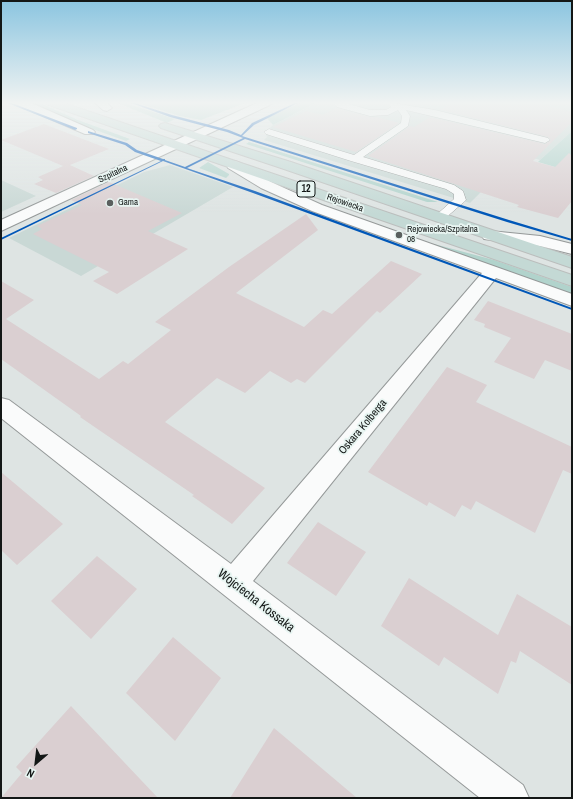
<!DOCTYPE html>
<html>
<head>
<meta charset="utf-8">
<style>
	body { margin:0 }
	#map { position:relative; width:573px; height:799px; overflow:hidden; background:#dee4e3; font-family:"Archivo Narrow",sans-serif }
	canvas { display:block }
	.frame { position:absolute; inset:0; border:2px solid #131716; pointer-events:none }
	.north { position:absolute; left:16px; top:743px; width:40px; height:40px; -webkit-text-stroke:3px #e8f5f2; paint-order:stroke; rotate:208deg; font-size:11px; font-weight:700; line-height:16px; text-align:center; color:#131716 }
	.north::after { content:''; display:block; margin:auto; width:14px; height:18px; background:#131716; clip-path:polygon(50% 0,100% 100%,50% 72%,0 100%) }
</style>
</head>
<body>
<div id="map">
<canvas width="573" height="799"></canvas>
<div class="frame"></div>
<div class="north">N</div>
</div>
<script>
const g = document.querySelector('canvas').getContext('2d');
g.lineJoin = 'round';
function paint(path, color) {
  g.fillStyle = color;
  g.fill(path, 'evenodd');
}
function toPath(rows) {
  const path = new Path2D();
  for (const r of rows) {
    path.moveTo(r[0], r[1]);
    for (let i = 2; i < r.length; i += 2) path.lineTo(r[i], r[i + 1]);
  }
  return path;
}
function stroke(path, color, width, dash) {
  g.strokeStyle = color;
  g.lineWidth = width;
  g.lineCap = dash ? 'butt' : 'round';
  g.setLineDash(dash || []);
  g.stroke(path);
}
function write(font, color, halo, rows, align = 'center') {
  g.font = font + ' "Archivo Narrow",sans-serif';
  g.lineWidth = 3.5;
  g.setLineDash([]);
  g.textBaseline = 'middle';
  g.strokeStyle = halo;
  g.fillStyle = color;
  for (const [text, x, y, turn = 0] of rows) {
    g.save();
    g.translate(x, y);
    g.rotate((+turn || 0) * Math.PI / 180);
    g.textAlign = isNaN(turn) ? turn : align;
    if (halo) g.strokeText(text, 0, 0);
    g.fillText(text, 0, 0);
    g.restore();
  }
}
paint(toPath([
	[309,102,572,102,572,131,540,160,519,154,470,203,264,140,267,137,265,132,273,125,314,104],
	[170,165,233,187,81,276,9,238,144,172],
	[1,180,36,196,1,212]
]), '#c9d8d5');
paint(toPath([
	[29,102,38,102,78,120,130,139,126,141,76,123],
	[115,102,123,102,175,119,167,123],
	[134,102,248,102,201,120,180,116],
	[302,102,309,102,314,104,273,125,267,118],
	[572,131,572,172,538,162,540,160],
	[249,142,438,202,427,202,246,144],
	[208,162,229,174,229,175,226,178,199,168],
	[434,244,494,260,572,287,572,294,433,246]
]), '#b1d3cc');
paint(toPath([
	[453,102,532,102,572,112,572,122,533,161,555,167,569,153,572,156,572,201,558,218,517,207,519,205,368,156,410,126,414,127,430,117,545,144,551,140,548,137,441,110],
	[336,108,370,117,377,117,399,123,356,152,273,127,306,111,323,115],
	[44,124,109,149,70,165,94,176,56,193,34,184,43,180,38,177,63,166,1,140],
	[109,182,182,213,148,231,188,249,117,294,93,281,109,272,33,234,42,229,37,226,82,205,71,200],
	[306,214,318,230,236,293,304,327,323,310,332,314,391,261,422,274,380,313,377,311,305,383,297,379,291,383,270,371,245,393,217,378,165,422,265,488,232,524,192,496,194,495,80,417,81,416,1,359,1,281,34,300,6,319,99,379,123,361,128,364,171,330,155,322,229,267],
	[488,301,572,334,572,371,545,360,534,379,494,362,511,338,484,327,485,324,474,320],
	[447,367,487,385,476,402,572,447,572,474,563,470,535,533,476,501,471,510,462,505,455,517,429,502,427,506,368,472],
	[1,472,63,524,17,565,1,550],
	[318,522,366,552,336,596,287,563],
	[97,556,137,589,91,639,51,601],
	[409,578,498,635,517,594,572,627,572,685,520,651,516,663,511,661,498,694,444,657,439,666,381,626],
	[173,637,221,678,175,741,126,693],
	[71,706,158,798,1,798,22,773,16,767],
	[274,728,357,798,230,798]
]), '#dacfd1');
const lane = toPath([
	[333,102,342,102,370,110,386,110,391,107,389,105,390,103,399,104,435,110,548,138,550,140,545,143,406,110,410,116,408,126,363,157,454,185,463,191,466,200,464,202,443,220,439,221,435,220,433,218,454,199,454,194,446,189,351,161,266,134,264,132,269,129,272,130,354,155,401,123,402,116,398,110,388,115,370,116,337,107,333,102]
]);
const street = toPath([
	[14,102,29,102,93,130,95,132,93,134,85,134,15,104,14,102],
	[94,102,106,102,112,108,107,111,103,110,94,102],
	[233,161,238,162,271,182,322,205,572,294,572,306,496,278,253,581,523,785,529,798,480,798,1,418,1,398,9,400,231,564,482,273,312,211,261,188,228,168,227,165,228,162,233,161],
	[490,231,540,236,572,244,572,254,540,246,484,239,482,236,484,233,490,231]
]);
const secondary = toPath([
	[259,102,273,102,272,104,1,231,1,220,259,102]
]);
const highway = toPath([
	[45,102,61,102,572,275,572,286,46,104,45,102],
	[165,123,291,162,572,257,572,268,281,168,161,128,159,126,161,124,165,123]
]);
stroke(lane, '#959999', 1);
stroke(street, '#959999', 2);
stroke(secondary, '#959999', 2);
stroke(highway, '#bbbebd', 2);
paint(lane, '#fafbfb');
paint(street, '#fafbfb');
paint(secondary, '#fafbfb');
paint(highway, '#c4d9d5');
paint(toPath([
	[9,102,77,128,77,129,75,130,5,102,9,102],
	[128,102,132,102,172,115,229,130,241,135,252,123,297,102,300,102,254,125,242,136,509,220,572,239,572,241,507,222,245,139,187,168,255,191,572,308,572,310,253,193,163,161,1,240,1,238,161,161,135,152,125,145,88,133,88,131,127,143,137,150,163,159,165,159,165,160,185,167,243,138,227,132,170,117,128,102]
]), '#0057b8');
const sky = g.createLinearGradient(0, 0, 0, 214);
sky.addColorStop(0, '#8bc5e0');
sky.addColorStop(0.48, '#f0f3f2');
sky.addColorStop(1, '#f0f3f200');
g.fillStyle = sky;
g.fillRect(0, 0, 573, 214);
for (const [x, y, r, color] of [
	[110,203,4,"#5a5f5e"],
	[399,235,4,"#5a5f5e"]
]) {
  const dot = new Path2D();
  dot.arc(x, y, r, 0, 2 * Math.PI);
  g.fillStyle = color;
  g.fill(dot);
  stroke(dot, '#e8f5f2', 1.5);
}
write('9px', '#131716', '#e8f5f2', [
	["Szpitalna",113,174,-25],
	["Rejowiecka",345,203,19]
]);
write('9px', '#131716', '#e8f5f2', [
	["Gama",118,203],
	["Rejowiecka/Szpitalna",407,230],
	["08",407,240]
], 'left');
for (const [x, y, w] of [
	[306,189,18]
]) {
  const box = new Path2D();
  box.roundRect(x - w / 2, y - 8, w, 16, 3);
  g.fillStyle = '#e8f5f2';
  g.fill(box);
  stroke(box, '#131716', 1);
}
write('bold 10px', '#131716', null, [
	["12",306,189]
]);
write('11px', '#131716', '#e8f5f2', [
	["Oskara Kolberga",363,427,-50]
]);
write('13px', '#131716', '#e8f5f2', [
	["Wojciecha Kossaka",256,601,38]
]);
</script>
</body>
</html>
